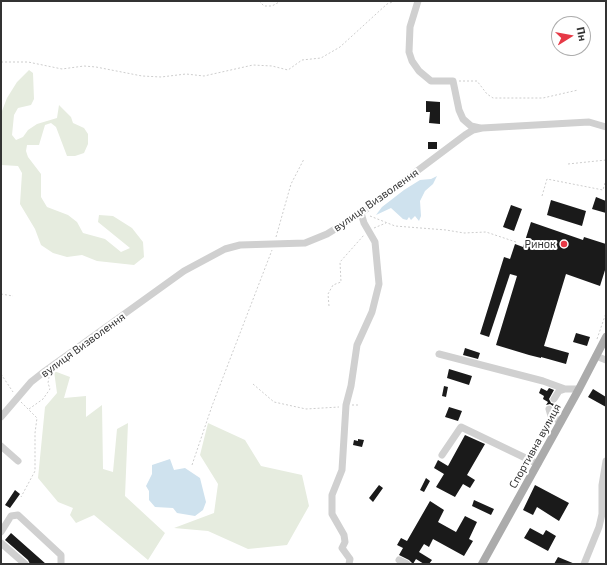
<!DOCTYPE html>
<html>
<head>
<meta charset="utf-8">
<style>
	body { margin:0 }
	#map { position:relative; width:607px; height:565px; overflow:hidden; background:#fff; font-family:"Exo 2",sans-serif }
	canvas { display:block }
	.frame { position:absolute; inset:0; border:2px solid #333; pointer-events:none }
	.north { position:absolute; left:551px; top:16px; width:40px; height:40px; box-sizing:border-box; background:#fff; border:1px solid #adadad; border-radius:50%; rotate:79deg; font-size:11px; font-weight:700; line-height:16px; text-align:center; color:#333 }
	.north::after { content:''; display:block; margin:auto; width:14px; height:18px; background:#e63946; clip-path:polygon(50% 0,100% 100%,50% 72%,0 100%) }
</style>
</head>
<body>
<div id="map">
<canvas width="607" height="565"></canvas>
<div class="frame"></div>
<div class="north">Пн</div>
</div>
<script>
const g = document.querySelector('canvas').getContext('2d');
g.lineJoin = 'round';
function paint(path, color) {
  g.fillStyle = color;
  g.fill(path, 'evenodd');
}
function toPath(rows) {
  const path = new Path2D();
  for (const r of rows) {
    path.moveTo(r[0], r[1]);
    for (let i = 2; i < r.length; i += 2) path.lineTo(r[i], r[i + 1]);
  }
  return path;
}
function stroke(path, color, width, dash) {
  g.strokeStyle = color;
  g.lineWidth = width;
  g.lineCap = dash ? 'butt' : 'round';
  g.setLineDash(dash || []);
  g.stroke(path);
}
function write(font, color, halo, rows, align = 'center') {
  g.font = font + ' "Exo 2",sans-serif';
  g.lineWidth = 4;
  g.setLineDash([]);
  g.textBaseline = 'middle';
  g.strokeStyle = halo;
  g.fillStyle = color;
  for (const [text, x, y, turn = 0] of rows) {
    g.save();
    g.translate(x, y);
    g.rotate((+turn || 0) * Math.PI / 180);
    g.textAlign = isNaN(turn) ? turn : align;
    if (halo) g.strokeText(text, 0, 0);
    g.fillText(text, 0, 0);
    g.restore();
  }
}
paint(toPath([
	[29,70,33,73,34,99,31,105,18,108,14,115,12,135,16,140,23,137,28,130,37,124,57,118,59,105,71,117,73,123,84,128,88,134,88,144,84,153,75,156,67,156,56,127,51,123,45,125,39,145,27,145,26,151,28,157,41,174,41,197,47,207,68,215,77,222,83,233,105,239,121,252,130,248,98,222,99,215,113,216,132,228,143,242,144,257,134,265,97,261,82,255,67,257,53,253,41,245,35,229,20,204,22,173,18,166,1,165,2,111,7,98,17,82],
	[54,371,70,377,64,398,86,396,86,417,102,405,103,469,113,472,117,429,128,423,125,496,165,533,148,560,94,515,76,523,70,515,73,508,58,502,38,478,45,407,57,393],
	[208,423,245,440,261,466,302,475,309,506,287,545,248,549,208,531,174,528,214,513,218,484,200,455]
]), '#e6ecdf');
paint(toPath([
	[437,176,433,184,425,191,420,201,421,216,419,221,415,216,411,220,409,217,407,220,403,219,391,208,376,215,382,207,404,190,420,180,431,179],
	[170,459,174,470,185,468,200,478,206,502,203,510,195,516,177,513,173,508,155,507,149,500,149,491,146,486,152,474,152,465]
]), '#cfe2ee');
paint(toPath([
	[426,101,440,102,440,124,429,123,430,112,426,112],
	[428,142,437,142,437,149,428,149],
	[596,197,606,201,606,213,592,209],
	[551,200,586,211,582,226,547,215],
	[511,205,522,209,514,231,503,227],
	[531,222,583,240,584,237,606,244,606,267,600,286,566,274,544,346,569,353,566,364,541,357,541,358,529,355,496,345,517,276,510,274,489,337,480,334,504,257,510,259,515,244,523,247],
	[576,333,590,337,587,346,573,342],
	[465,348,480,353,478,359,463,355],
	[449,369,472,376,469,385,447,378],
	[444,386,448,387,446,397,442,396],
	[541,388,547,391,549,388,554,390,549,399,551,403,554,404,553,406,550,404,546,405,548,402,543,399,544,396,539,393],
	[593,389,606,397,606,407,588,397],
	[449,407,462,411,458,421,445,417],
	[465,435,485,444,467,475,475,480,470,488,463,484,455,497,436,487,444,474,434,468,438,460,448,466],
	[358,439,364,440,362,447,353,445,354,440,358,441],
	[426,478,430,481,424,492,420,490],
	[379,485,383,488,373,502,369,498],
	[535,485,569,503,559,521,537,507,533,515,523,510],
	[15,490,20,494,10,508,5,505],
	[474,500,494,509,491,515,472,506],
	[430,501,444,510,438,522,456,532,465,516,477,522,469,539,473,541,464,556,433,539,429,547,424,544,419,552,432,560,429,564,424,564,416,559,413,564,409,560,399,555,403,548,397,545,401,538,407,541],
	[530,528,543,535,546,530,556,536,548,551,524,538],
	[11,533,46,564,30,564,28,560,5,540],
	[558,557,575,564,554,564]
]), '#1a1a1a');
stroke(toPath([
	[259,1,264,6,272,6,281,1],
	[1,62,28,62,62,69,84,66,96,67,142,76,161,77,186,74,204,76,253,65,272,66,288,70,302,60,321,58,340,47,387,4,395,1],
	[459,81,477,81,487,94,493,98,543,98,578,90],
	[568,164,606,160],
	[542,196,547,179,603,190,606,179],
	[370,216,395,226,446,230,464,233,486,232,516,242],
	[374,228,386,223],
	[276,237,291,184,304,159],
	[1,294,13,296],
	[329,306,328,294,333,285,341,282,340,262,364,235],
	[597,339,606,313],
	[1,374,13,392],
	[253,384,274,402,306,409,339,407],
	[21,402,37,418,35,433,35,471,21,497],
	[352,405,359,405],
	[29,409,43,399,50,389,48,383,49,377],
	[192,465,212,406,272,250]
]), '#cdcdcd', 1, [2, 2]);
stroke(toPath([
	[418,1,410,27,409,52,412,61,419,71,431,81,453,81,459,110,463,119,471,126,480,128],
	[439,354,543,381,565,389],
	[596,356,606,360],
	[554,399,559,391,565,389,579,389],
	[549,409,551,416,561,422],
	[1,417,31,382,45,371,184,271,225,249,240,245,305,243,327,234,361,213,465,135,473,130,482,128,589,122,606,127],
	[1,446,18,461],
	[442,455,461,427,538,464],
	[1,532,11,516,18,515,61,555,61,564],
	[1,543,25,564],
	[399,560,407,564],
	[349,564,350,559,342,548,345,542,344,535,332,514,332,495,342,470,346,405,351,386,357,345,372,312,379,284,375,242,364,223,361,213],
	[584,564,599,527,602,514,602,485,606,461]
]), '#d0d0d0', 7);
stroke(toPath([
	[482,564,579,389,606,337]
]), '#ababab', 8);
for (const [x, y, r, color] of [
	[564,244,4,"#e63946"]
]) {
  const dot = new Path2D();
  dot.arc(x, y, r, 0, 2 * Math.PI);
  g.fillStyle = color;
  g.fill(dot);
  stroke(dot, '#fff', 1.5);
}
write('11px', '#333', '#fff', [
	["вулиця Визволення",376,200,-35],
	["вулиця Визволення",83,345,-36],
	["Спортивна вулиця",535,446,-61]
]);
write('11px', '#333', '#fff', [
	["Ринок",556,244]
], 'right');
</script>
</body>
</html>
